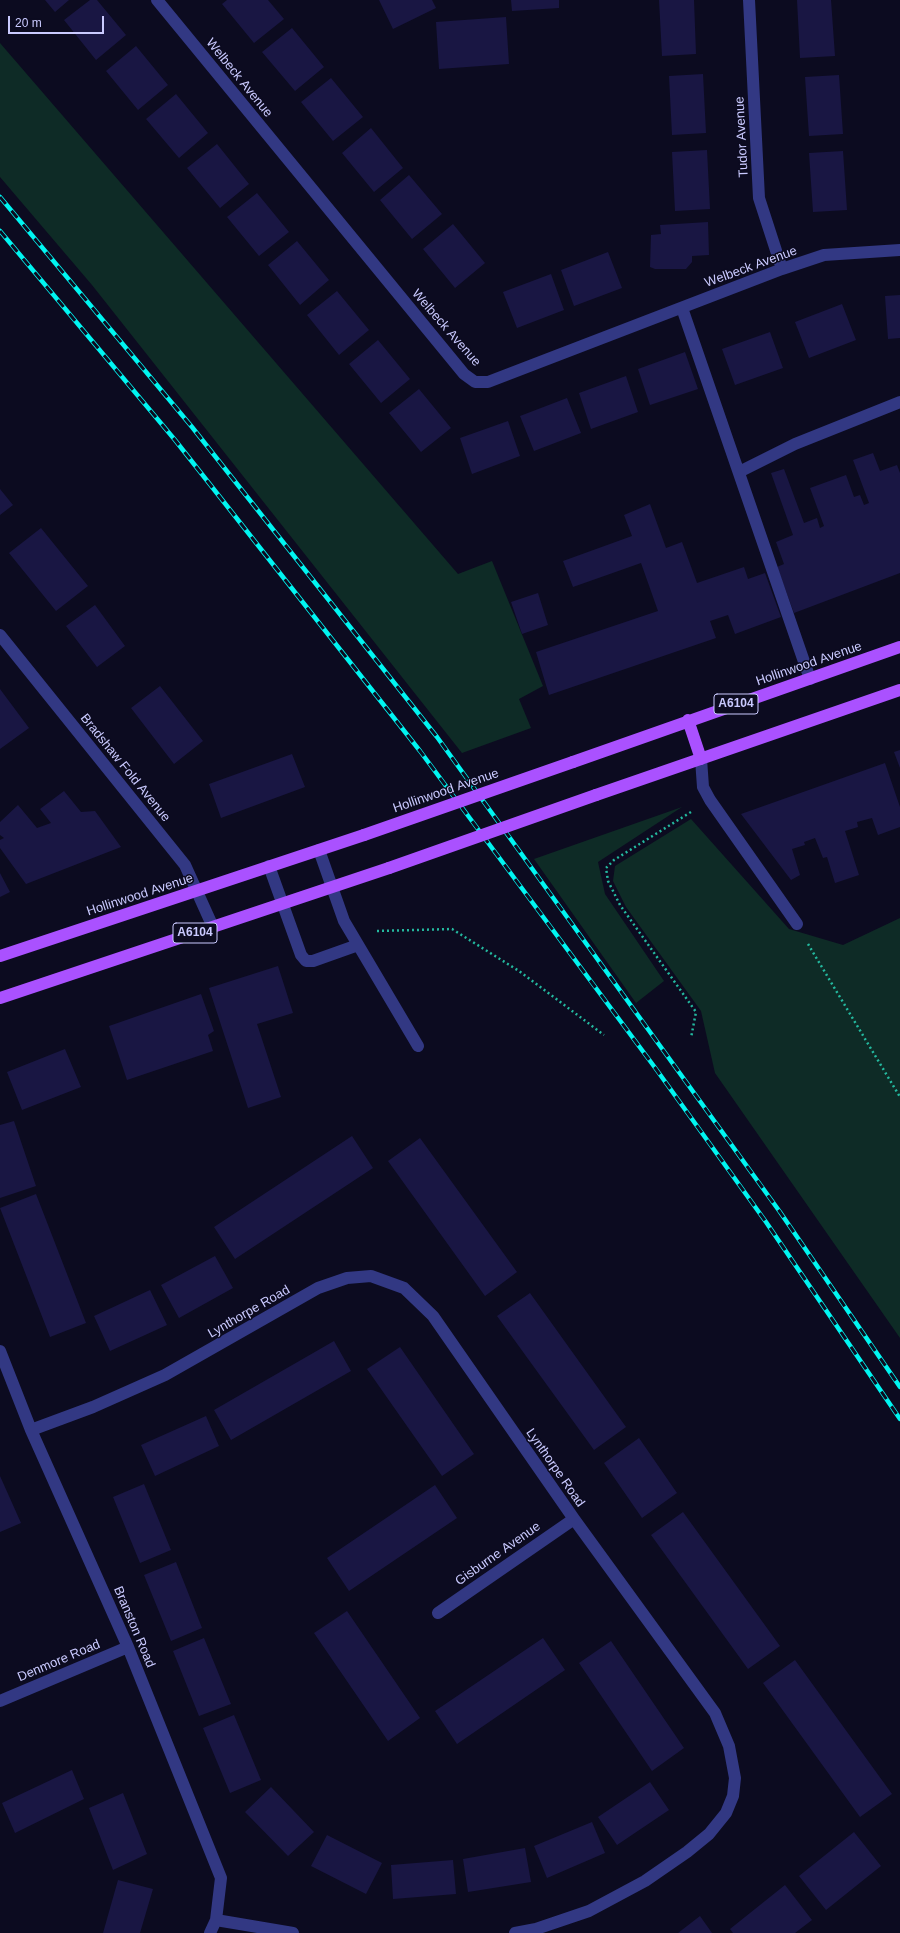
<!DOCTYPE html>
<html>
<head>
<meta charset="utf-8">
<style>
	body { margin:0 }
	#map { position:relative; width:900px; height:1933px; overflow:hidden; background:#0c0b20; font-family:Arial,sans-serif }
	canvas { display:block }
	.scale { position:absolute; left:8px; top:16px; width:96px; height:18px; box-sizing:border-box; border:2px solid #cacaff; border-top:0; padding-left:5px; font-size:12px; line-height:14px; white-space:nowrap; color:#cacaff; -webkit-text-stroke:3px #0c0b20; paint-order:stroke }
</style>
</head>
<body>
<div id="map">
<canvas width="900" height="1933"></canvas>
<div class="scale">20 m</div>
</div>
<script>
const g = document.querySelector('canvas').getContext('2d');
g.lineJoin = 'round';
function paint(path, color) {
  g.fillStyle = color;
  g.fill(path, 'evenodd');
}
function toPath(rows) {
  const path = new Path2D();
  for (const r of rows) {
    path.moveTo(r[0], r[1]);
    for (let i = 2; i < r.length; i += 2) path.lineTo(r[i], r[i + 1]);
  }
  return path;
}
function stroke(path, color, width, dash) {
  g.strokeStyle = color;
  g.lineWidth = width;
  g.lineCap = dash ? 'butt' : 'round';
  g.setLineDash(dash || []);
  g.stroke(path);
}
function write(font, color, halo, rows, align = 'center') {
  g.font = font + ' Arial,sans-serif';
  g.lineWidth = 3;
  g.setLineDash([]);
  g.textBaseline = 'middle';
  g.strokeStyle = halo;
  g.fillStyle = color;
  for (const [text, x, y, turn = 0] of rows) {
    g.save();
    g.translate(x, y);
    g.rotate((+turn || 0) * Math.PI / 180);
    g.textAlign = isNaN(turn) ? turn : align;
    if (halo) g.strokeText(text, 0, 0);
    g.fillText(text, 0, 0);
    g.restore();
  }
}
paint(toPath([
	[0,43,458,574,492,561,543,686,519,699,531,728,462,753,92,285,0,177],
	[682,807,598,862,605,894,664,981,636,1003,534,859],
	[691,819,789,929,843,945,900,918,900,1338,715,1073,701,1011,626,907,613,881,615,866]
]), '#0e2b26');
paint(toPath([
	[45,0,69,0,55,12],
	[90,0,97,0,126,35,96,60,64,20],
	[227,0,268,0,284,19,254,43,222,4],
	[379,0,432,0,436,8,393,29],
	[511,0,559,0,559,8,512,11],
	[659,0,694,0,696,54,662,56],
	[797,0,831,0,835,56,800,58],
	[506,17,509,64,439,69,436,22],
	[292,28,324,67,295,91,262,52],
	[136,46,168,85,138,110,106,71],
	[703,74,706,133,672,135,669,76],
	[839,75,843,134,809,136,805,77],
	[331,78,363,117,333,141,301,102],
	[176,94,208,133,179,158,146,119],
	[371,128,403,168,374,192,342,153],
	[217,144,249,184,220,208,187,168],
	[707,150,710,209,675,211,672,152],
	[843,151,847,210,813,212,809,153],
	[409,175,442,214,412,239,380,200],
	[257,193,289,232,259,256,227,217],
	[708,222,709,255,692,256,692,262,686,269,655,269,650,267,651,235,661,234,660,225],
	[453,224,485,263,455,288,423,249],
	[297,241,329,280,300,305,268,265],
	[608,252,622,288,574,306,561,270],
	[551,274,564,310,517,328,503,292],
	[337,291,369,330,339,355,307,315],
	[900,295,900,338,888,339,885,296],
	[842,304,856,340,809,358,795,322],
	[770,332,783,368,735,385,722,349],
	[378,340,410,379,381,403,349,364],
	[685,352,698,389,650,405,638,369],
	[626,376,638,412,591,429,579,393],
	[419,389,451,428,421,452,389,413],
	[567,398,581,433,534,451,520,416],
	[508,421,520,456,472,474,460,438],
	[873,453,880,471,897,465,900,473,900,573,794,613,777,567,784,564,776,542,793,535,771,473,784,469,804,523,817,518,820,528,824,526,810,488,846,475,854,497,860,495,864,505,869,503,853,460],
	[0,489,13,505,0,515],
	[650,504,666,548,682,542,697,583,744,567,748,579,765,573,781,617,735,634,728,615,710,621,716,638,549,695,536,652,658,611,641,563,573,587,563,561,632,536,624,515],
	[41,528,88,586,56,611,9,553],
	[538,593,548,625,522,634,511,602],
	[95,605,125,646,97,667,66,626],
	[160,686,203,741,174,764,131,708],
	[0,689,29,728,0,749],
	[900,750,900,768,894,752],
	[292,754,305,787,221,818,209,784],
	[885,763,900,807,900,827,878,835,872,818,857,822,858,827,845,831,859,875,835,883,827,857,823,858,815,838,804,842,805,845,792,849,800,875,791,880,741,814],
	[64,791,81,812,95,811,121,847,26,884,0,848,0,840,4,838,0,835,0,822,18,805,37,828,51,823,40,809],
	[0,873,10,892,0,897],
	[278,966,293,1013,257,1024,281,1097,248,1108,209,988],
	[201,994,214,1031,208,1035,213,1051,127,1080,109,1026],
	[65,1049,81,1087,22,1110,7,1072],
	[14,1121,36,1186,0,1198,0,1125],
	[352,1136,373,1168,235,1259,214,1227],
	[420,1138,517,1272,485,1296,388,1161],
	[36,1194,86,1323,50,1337,0,1208],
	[215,1256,233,1288,179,1318,161,1285],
	[150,1290,167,1325,110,1351,94,1316],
	[530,1293,626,1427,594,1450,497,1316],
	[334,1341,351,1371,231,1440,214,1410],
	[400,1347,474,1454,442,1476,367,1369],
	[206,1416,219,1446,155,1476,141,1445],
	[639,1438,677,1493,642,1518,604,1463],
	[0,1476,21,1523,0,1532],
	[144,1484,171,1550,140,1563,113,1497],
	[435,1485,457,1518,349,1591,327,1558],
	[683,1512,780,1646,748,1669,651,1535],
	[176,1562,202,1628,171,1641,144,1575],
	[347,1611,420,1718,388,1741,314,1633],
	[204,1638,231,1704,199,1716,173,1651],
	[543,1638,565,1670,457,1744,435,1711],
	[611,1641,684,1748,652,1771,579,1663],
	[795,1660,892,1794,860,1817,763,1683],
	[234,1715,261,1780,230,1793,203,1728],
	[72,1770,84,1799,15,1833,2,1803],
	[650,1782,669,1810,617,1845,598,1817],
	[271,1787,314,1832,288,1856,245,1812],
	[123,1793,147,1854,113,1870,89,1808],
	[592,1822,605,1853,547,1878,534,1846],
	[854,1832,881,1866,826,1910,799,1876],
	[327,1835,382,1863,366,1894,311,1866],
	[525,1848,531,1882,468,1892,463,1859],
	[453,1860,456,1894,393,1899,391,1865],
	[118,1880,153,1889,140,1933,103,1933],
	[785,1885,812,1920,795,1933,733,1933,730,1929],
	[700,1916,712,1933,678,1933]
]), '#191643');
stroke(toPath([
	[691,812,614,860,606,868,608,881,620,905,696,1012,691,1038],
	[377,931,452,929,519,971,604,1035],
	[808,944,900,1097]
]), '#24b99f', 2.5, [2, 3]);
stroke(toPath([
	[157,0,464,374,475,382,488,382,782,269,824,255,900,250],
	[749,0,759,198,782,269],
	[682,308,810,679],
	[739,472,795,444,900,402],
	[0,635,185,865,213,927],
	[701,759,703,787,710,800,797,924],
	[319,850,344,921,418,1046],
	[269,866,301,955,306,961,313,961,358,945],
	[0,1351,31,1430,128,1647,221,1878,216,1920,210,1933],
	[31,1430,93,1407,165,1375,318,1288,347,1278,371,1276,404,1288,433,1316,574,1519,715,1713,729,1746,735,1778,733,1796,726,1813,709,1834,687,1852,645,1881,589,1911,536,1929,515,1933],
	[438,1613,574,1519],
	[0,1701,128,1647],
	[216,1920,293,1933]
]), '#323883', 12);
stroke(toPath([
	[688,720,701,759],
	[573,762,900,647],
	[596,795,900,690],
	[0,956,364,835],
	[0,998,389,868]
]), '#aa51ff', 12);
const rail = toPath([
	[0,197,192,427,437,737,780,1212,900,1387],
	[0,231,175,440,420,751,656,1069,766,1222,900,1419]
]);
stroke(rail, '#00f5f1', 4.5);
stroke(rail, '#0c0b20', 3, [9]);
stroke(toPath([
	[364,835,573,762],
	[389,868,596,795]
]), '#aa51ff', 12);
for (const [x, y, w] of [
	[736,704,44],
	[195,933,44]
]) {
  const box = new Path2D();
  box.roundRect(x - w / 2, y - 10, w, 20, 3);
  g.fillStyle = '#0c0b20';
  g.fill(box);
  stroke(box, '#cacaff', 1);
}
write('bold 12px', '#cacaff', null, [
	["A6104",736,704],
	["A6104",195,933]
]);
write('13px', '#cacaff', '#0c0b20', [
	["Welbeck Avenue",239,78,51],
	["Tudor Avenue",742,137,-93],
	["Welbeck Avenue",751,267,-20],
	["Welbeck Avenue",446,328,49],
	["Hollinwood Avenue",809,664,-19],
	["Bradshaw Fold Avenue",125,768,51],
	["Hollinwood Avenue",446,791,-19],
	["Hollinwood Avenue",140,895,-18],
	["Lynthorpe Road",249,1312,-30],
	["Lynthorpe Road",555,1468,55],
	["Gisburne Avenue",498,1554,-35],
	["Branston Road",134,1627,67],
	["Denmore Road",59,1661,-23]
]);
</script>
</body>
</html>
